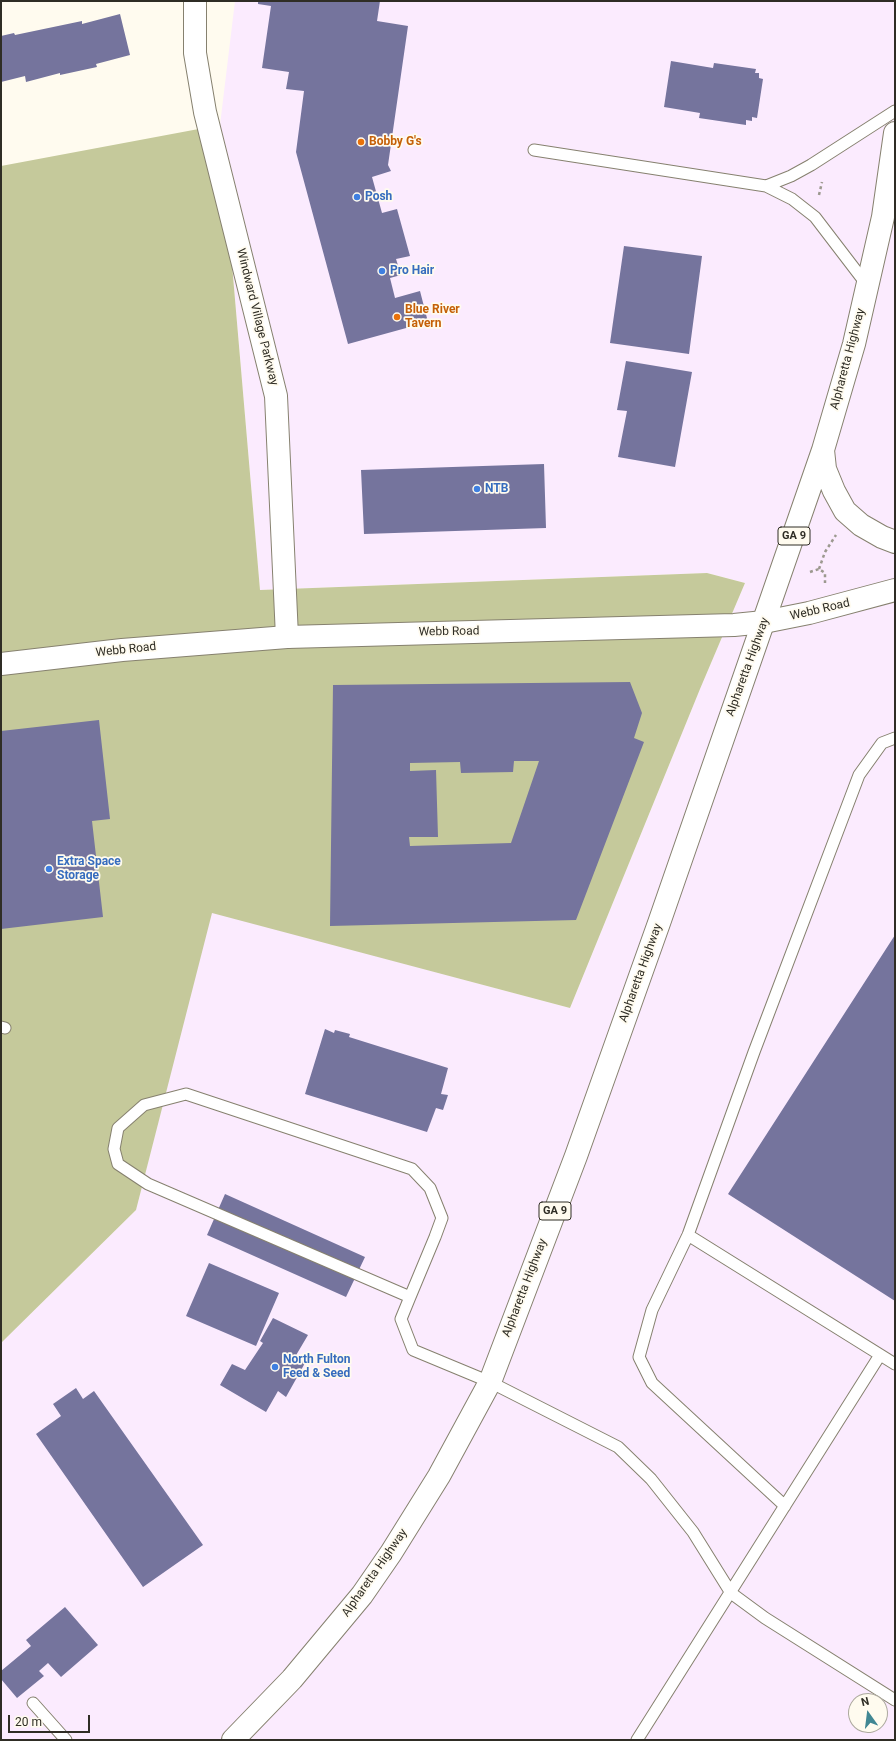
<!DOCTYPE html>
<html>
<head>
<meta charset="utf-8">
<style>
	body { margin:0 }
	#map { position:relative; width:896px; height:1741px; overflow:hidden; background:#fffbef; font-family:Roboto,sans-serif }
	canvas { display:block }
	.frame { position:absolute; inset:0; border:2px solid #2f2d25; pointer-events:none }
	.north { position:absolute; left:848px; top:1693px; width:40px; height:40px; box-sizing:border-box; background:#fffbef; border:1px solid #aca99e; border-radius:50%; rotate:346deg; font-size:11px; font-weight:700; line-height:16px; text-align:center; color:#2f2d25 }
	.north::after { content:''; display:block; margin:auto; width:14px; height:18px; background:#418793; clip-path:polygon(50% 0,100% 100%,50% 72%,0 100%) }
	.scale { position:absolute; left:8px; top:1715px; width:82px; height:18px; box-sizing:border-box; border:2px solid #2f2d25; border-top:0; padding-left:5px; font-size:12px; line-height:14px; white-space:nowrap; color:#2f2d25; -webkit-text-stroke:3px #fffbef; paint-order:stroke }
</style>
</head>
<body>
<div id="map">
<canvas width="896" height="1741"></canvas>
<div class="frame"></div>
<div class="north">N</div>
<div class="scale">20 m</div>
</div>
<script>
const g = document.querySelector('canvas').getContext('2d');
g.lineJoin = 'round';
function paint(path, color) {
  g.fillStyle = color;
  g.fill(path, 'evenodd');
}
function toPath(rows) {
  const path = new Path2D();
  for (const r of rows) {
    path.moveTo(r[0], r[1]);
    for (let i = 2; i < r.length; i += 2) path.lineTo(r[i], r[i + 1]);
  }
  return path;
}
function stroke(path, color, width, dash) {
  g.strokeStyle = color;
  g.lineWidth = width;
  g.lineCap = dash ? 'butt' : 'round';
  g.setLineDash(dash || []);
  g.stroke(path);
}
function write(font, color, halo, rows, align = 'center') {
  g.font = font + ' Roboto,sans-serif';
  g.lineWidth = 3.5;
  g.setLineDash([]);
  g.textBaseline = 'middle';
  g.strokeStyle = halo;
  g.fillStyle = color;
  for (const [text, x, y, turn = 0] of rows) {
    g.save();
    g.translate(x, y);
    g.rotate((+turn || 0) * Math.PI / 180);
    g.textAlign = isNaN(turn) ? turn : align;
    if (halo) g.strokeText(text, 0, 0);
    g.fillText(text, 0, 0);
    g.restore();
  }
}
paint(toPath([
	[235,1,895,1,895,1740,1,1740,1,1343,136,1210,211,912,570,1008,700,689,745,583,707,573,260,590,220,125],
	[856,1701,880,1701,880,1725,856,1725]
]), '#fbebfe');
paint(toPath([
	[220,125,260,590,707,573,745,583,700,689,570,1008,212,913,136,1210,1,1343,1,166]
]), '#c5c99b');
paint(toPath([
	[258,1,380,1,377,21,408,26,388,165,391,171,372,177,382,213,397,209,410,256,396,259,401,275,390,278,395,298,420,291,428,322,348,344,296,152,304,91,286,89,289,72,262,68,271,6,258,4],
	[120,14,130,55,96,64,97,67,60,75,60,73,26,82,25,76,1,82,1,36,14,33,15,35,82,21,82,24],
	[671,61,713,68,714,63,756,69,755,73,759,73,759,78,763,79,757,118,752,117,752,121,746,120,746,125,699,118,700,113,664,107],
	[624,246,702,256,689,354,610,343],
	[626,361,692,372,675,467,618,457,627,411,617,410],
	[544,464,546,528,364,534,361,470],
	[630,682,642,713,634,738,644,742,576,920,330,926,333,685],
	[514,761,539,761,511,843,410,846,409,837,438,837,436,770,410,771,410,763,460,762,461,773,513,772],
	[99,720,110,819,92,821,103,917,1,929,1,731],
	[895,935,895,1301,728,1194],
	[325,1029,334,1033,335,1030,350,1034,349,1037,448,1068,441,1094,448,1095,443,1110,436,1108,427,1132,305,1094],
	[225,1194,365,1257,346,1297,207,1235],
	[209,1263,279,1293,256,1346,186,1316],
	[273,1318,308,1335,295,1357,305,1363,286,1397,278,1391,266,1412,220,1385,232,1364,245,1370,263,1343,260,1341],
	[76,1388,83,1399,94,1391,203,1545,143,1587,36,1434,61,1416,53,1404],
	[65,1607,98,1645,61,1677,48,1663,39,1671,44,1676,17,1698,1,1679,1,1671,31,1646,26,1640]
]), '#75749d');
const lane = toPath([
	[534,150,766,186,792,199,815,217,867,285],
	[766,186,791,176,811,165,895,111],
	[1,1027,5,1028],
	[688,1235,895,1364],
	[410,1297,148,1184,118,1164,114,1149,118,1128,144,1105,186,1094,412,1169,430,1188,442,1218,435,1237,410,1297,401,1319,413,1350,490,1382,618,1447,651,1479,693,1532,731,1593,765,1618,895,1700],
	[785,1506,652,1383,639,1357,652,1310,688,1235,754,1052,859,775,882,743,895,738],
	[33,1703,66,1740],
	[637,1740,880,1355]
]);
const street = toPath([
	[195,1,195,53,205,112,276,396,287,637]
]);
const secondary = toPath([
	[1,664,122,650,287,637,734,625,764,622,809,613,895,590]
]);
const primary = toPath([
	[823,450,825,469,834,491,845,511,861,525,882,537,895,542],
	[233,1740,292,1679,362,1595,391,1553,439,1476,490,1382,576,1156,659,923,823,450,854,344,883,217,895,133]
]);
stroke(lane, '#86816f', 13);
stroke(street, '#86816f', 24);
stroke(secondary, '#86816f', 24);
stroke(primary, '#86816f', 24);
stroke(toPath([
	[819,195,822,182],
	[819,569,825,552,836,535],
	[810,572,819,569,825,573,825,583]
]), '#9c998f', 2.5, [3, 3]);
stroke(lane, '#fff', 11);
stroke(street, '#fff', 22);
stroke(secondary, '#fff', 22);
stroke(primary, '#fff', 22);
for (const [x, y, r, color] of [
	[361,142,4,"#e8710a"],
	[357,197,4,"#3f7fe0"],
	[382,271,4,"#3f7fe0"],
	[397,317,4,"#e8710a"],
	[477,489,4,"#3f7fe0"],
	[49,869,4,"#3f7fe0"],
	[275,1367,4,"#3f7fe0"]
]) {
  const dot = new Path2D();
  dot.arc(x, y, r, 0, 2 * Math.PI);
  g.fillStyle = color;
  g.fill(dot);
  stroke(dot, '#fffbef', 1.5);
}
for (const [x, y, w] of [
	[794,536,32],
	[555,1211,32]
]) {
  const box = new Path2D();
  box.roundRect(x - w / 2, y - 9, w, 18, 3);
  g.fillStyle = '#fffbef';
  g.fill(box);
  stroke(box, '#2f2d25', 1);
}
write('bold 11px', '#2f2d25', null, [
	["GA 9",794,536],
	["GA 9",555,1211]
]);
write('bold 12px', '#c56008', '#fffbef', [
	["Bobby G's",369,142],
	["Blue River",405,310],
	["Tavern",405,324]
], 'left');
write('bold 12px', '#366cbe', '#fffbef', [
	["Posh",365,197],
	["Pro Hair",390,271],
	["NTB",485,489],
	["Extra Space",57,862],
	["Storage",57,876],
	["North Fulton",283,1360],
	["Feed & Seed",283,1374]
], 'left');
write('12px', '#2f2d25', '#fffbef', [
	["Windward Village Parkway",257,317,76],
	["Alpharetta Highway",848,359,-75],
	["Webb Road",820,610,-13],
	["Webb Road",449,632,-1],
	["Webb Road",126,650,-6],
	["Alpharetta Highway",748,667,-70],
	["Alpharetta Highway",641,973,-70],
	["Alpharetta Highway",525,1288,-69],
	["Alpharetta Highway",375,1573,-55]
]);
</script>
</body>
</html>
